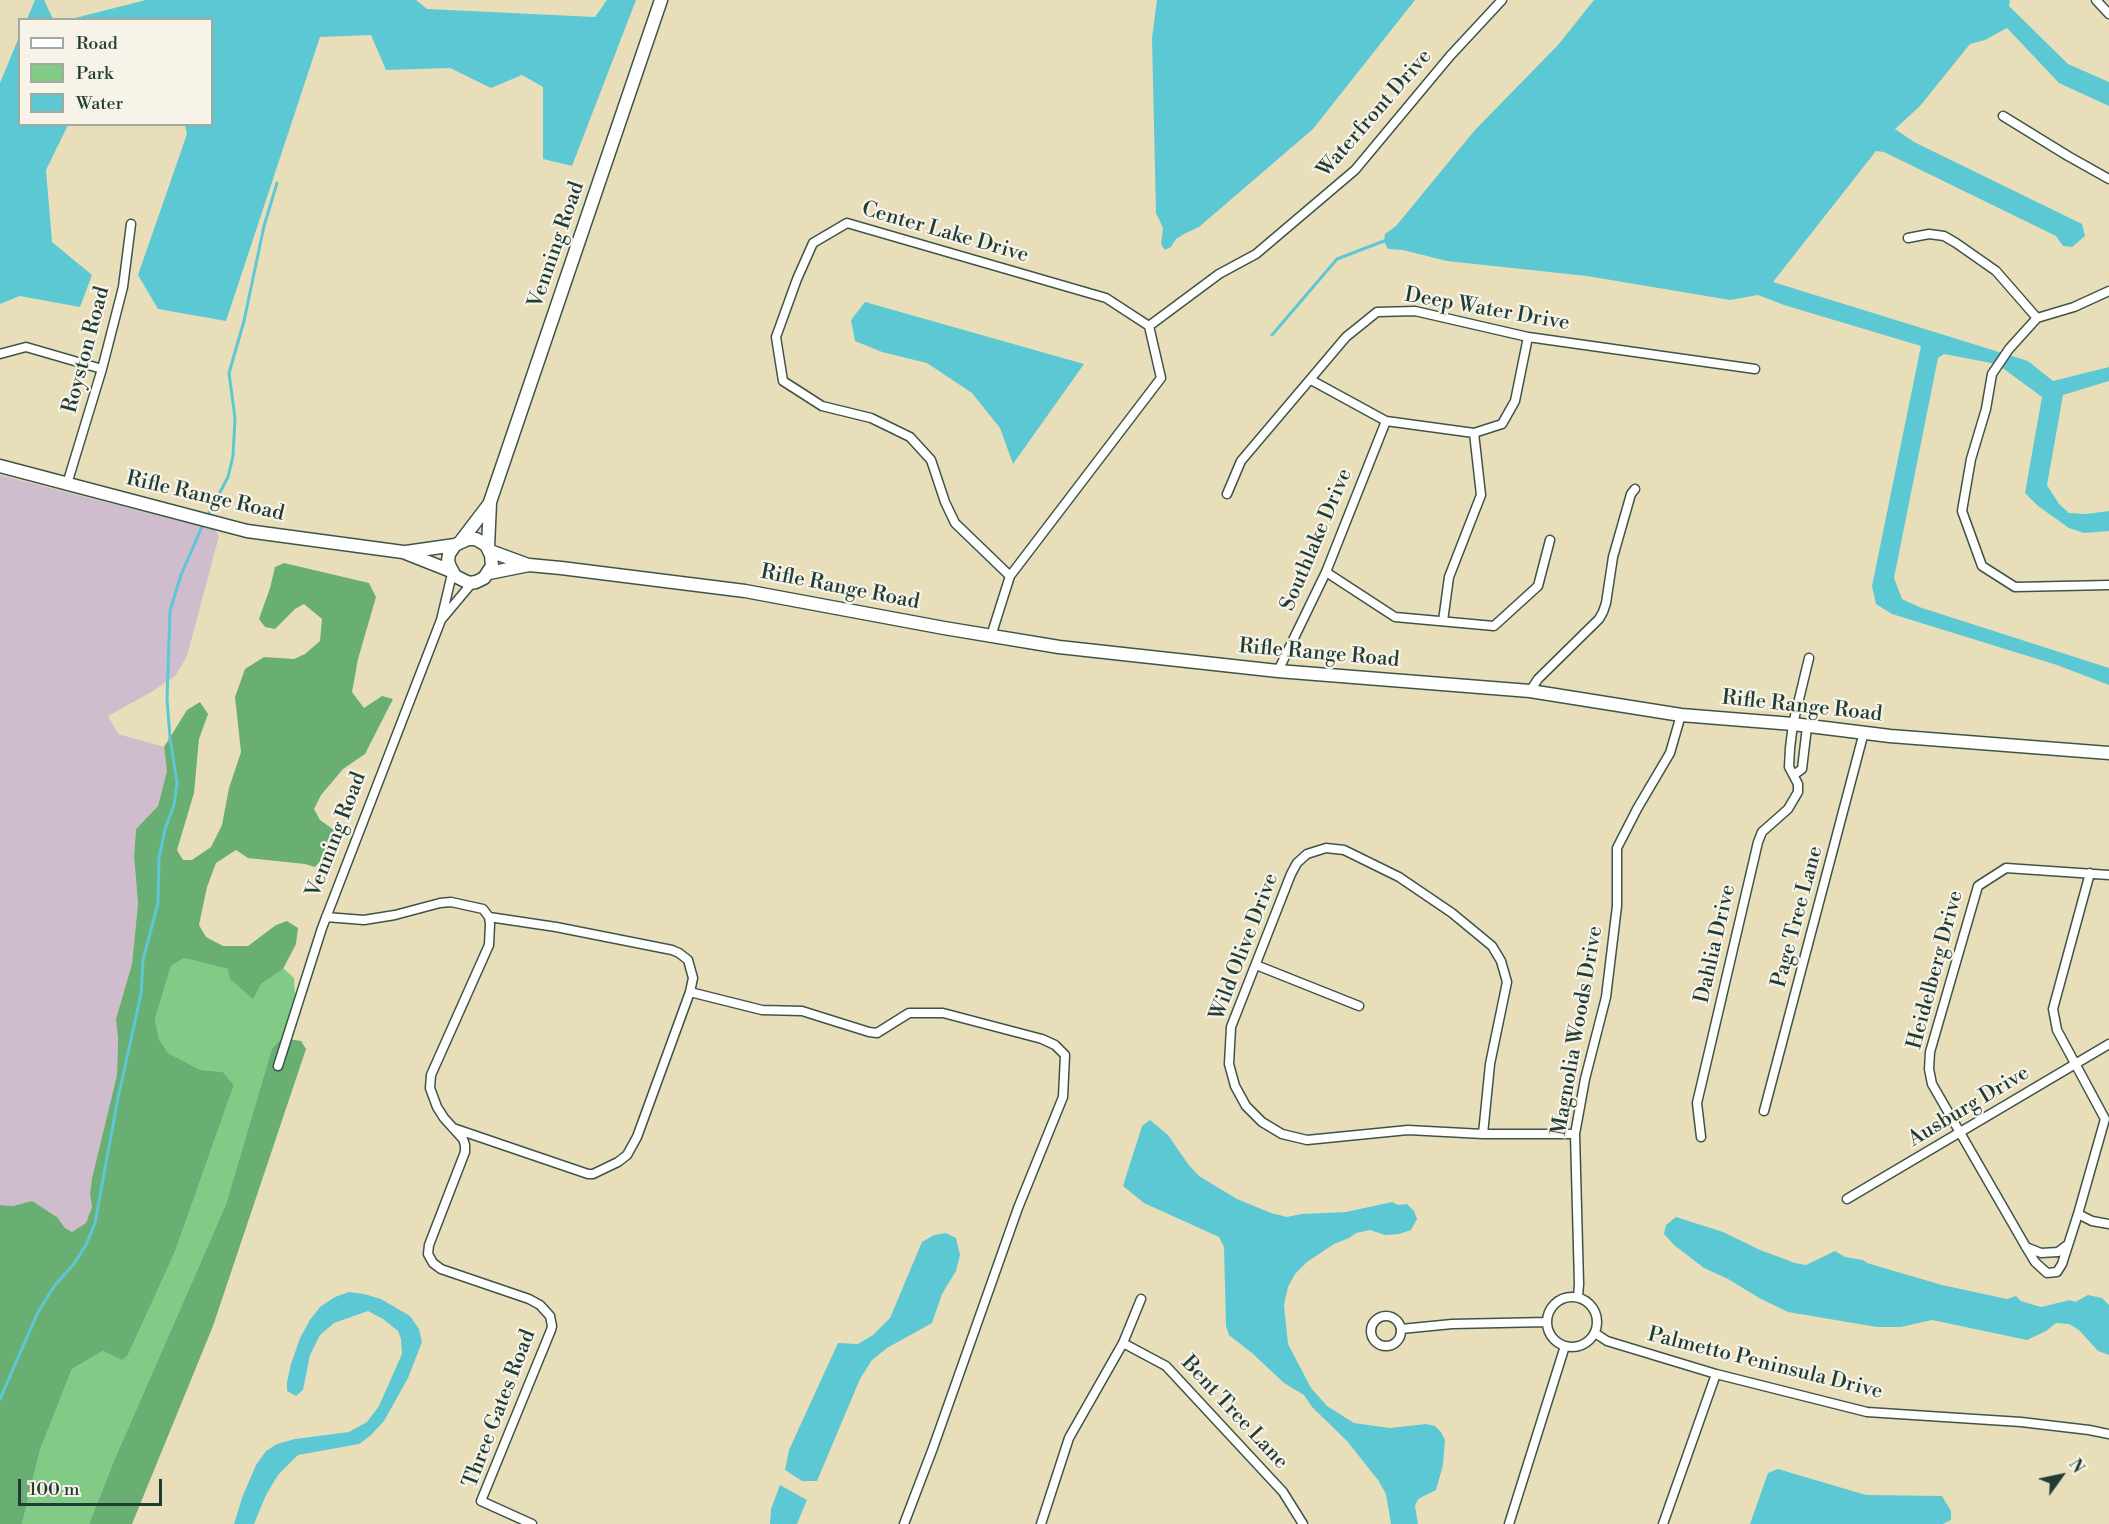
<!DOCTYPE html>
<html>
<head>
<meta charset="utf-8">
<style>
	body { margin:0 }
	#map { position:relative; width:2109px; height:1524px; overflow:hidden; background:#e9deba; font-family:"Libre Bodoni",serif }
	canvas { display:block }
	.legend { position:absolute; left:18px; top:18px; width:195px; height:108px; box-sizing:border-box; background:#f7f3e8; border:2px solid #a1aaa0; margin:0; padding:8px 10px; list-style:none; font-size:18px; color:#1f3d34 }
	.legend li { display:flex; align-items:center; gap:12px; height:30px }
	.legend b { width:30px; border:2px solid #a1aaa0 }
	.north { position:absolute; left:2031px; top:1446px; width:60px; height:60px; -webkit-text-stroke:4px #f7f3e8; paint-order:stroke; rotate:57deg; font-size:16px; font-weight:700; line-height:24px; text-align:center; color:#1f3d34 }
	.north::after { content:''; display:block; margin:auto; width:21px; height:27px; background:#1f3d34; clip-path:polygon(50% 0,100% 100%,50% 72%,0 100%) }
	.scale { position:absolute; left:18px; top:1479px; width:144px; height:27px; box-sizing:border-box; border:3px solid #1f3d34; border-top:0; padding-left:8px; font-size:18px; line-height:21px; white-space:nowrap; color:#1f3d34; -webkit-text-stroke:4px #f7f3e8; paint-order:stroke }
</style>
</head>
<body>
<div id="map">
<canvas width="2109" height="1524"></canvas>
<ul class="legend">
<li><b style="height:8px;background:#fff"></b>Road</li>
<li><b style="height:16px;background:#82cb87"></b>Park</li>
<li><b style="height:16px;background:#5cc8d3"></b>Water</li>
</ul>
<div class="north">N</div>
<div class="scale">100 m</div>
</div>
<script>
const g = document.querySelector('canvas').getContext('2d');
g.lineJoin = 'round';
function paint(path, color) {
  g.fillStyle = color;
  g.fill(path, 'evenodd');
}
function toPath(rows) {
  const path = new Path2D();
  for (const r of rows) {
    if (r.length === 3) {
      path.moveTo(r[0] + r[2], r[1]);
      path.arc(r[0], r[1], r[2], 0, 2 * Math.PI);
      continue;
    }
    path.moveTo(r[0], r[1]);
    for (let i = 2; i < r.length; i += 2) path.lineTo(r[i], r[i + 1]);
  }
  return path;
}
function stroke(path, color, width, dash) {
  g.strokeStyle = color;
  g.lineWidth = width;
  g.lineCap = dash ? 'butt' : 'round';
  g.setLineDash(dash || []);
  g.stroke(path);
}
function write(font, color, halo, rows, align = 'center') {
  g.font = font + ' "Libre Bodoni",serif';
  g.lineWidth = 4.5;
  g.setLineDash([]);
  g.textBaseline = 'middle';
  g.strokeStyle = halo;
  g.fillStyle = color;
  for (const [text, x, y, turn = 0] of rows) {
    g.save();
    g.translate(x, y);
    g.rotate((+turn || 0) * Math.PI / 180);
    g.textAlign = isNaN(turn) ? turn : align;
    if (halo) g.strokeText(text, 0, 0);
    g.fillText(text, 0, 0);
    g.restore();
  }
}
paint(toPath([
	[0,475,215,530,219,536,187,656,175,676,153,691,108,716,118,734,164,747,167,771,158,806,136,829,134,857,138,903,132,964,116,1019,118,1039,117,1075,92,1178,90,1194,92,1207,86,1224,73,1232,65,1228,57,1217,32,1201,13,1206,0,1205]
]), '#cfbdce');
paint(toPath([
	[184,958,228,969,261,984,283,968,294,978,295,998,282,1038,272,1048,226,1204,113,1463,89,1524,22,1524,40,1450,72,1369,103,1351,122,1359,128,1355,175,1252,234,1085,223,1072,201,1070,168,1053,159,1039,155,1019,171,966]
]), '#82cb87');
paint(toPath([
	[284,563,369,583,376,597,358,659,352,692,364,708,382,696,393,699,365,754,343,769,321,795,314,809,320,820,334,830,338,841,315,867,305,864,248,858,236,850,216,863,207,887,199,925,206,937,223,946,248,946,276,925,287,921,298,928,296,944,283,969,261,984,253,999,230,979,228,969,184,958,171,966,155,1019,159,1039,168,1053,201,1070,223,1072,234,1085,175,1252,128,1355,122,1360,103,1351,72,1369,40,1450,22,1524,0,1524,0,1205,13,1206,32,1201,57,1217,65,1228,72,1232,86,1223,92,1207,90,1194,92,1178,117,1075,118,1039,116,1019,132,964,138,903,134,857,136,829,158,806,167,771,164,747,187,710,200,702,208,714,199,739,194,793,177,850,183,860,192,860,211,847,222,825,229,788,241,752,235,697,245,669,264,657,294,659,305,654,320,641,322,619,304,604,295,609,275,629,265,627,259,619,270,588,275,567],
	[282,1038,301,1041,306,1049,213,1326,132,1524,89,1524,113,1463,226,1204,272,1048]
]), '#69af74');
paint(toPath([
	[35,0,44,0,53,19,27,19],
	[146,0,416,0,427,9,595,17,607,0,636,0,572,166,543,159,543,87,522,75,491,88,450,68,386,70,371,35,320,37,226,321,158,309,138,275,187,134,185,125,212,124,212,20,71,19],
	[1157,0,1415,0,1313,129,1199,227,1184,234,1176,239,1171,247,1165,250,1161,244,1163,228,1156,213,1152,38],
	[1594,0,2010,0,2009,6,2068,64,2109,82,2109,106,2059,83,2007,28,1985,40,1970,44,1920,106,1895,129,1914,142,2082,224,2085,236,2072,247,2063,246,2056,236,1884,152,1876,151,1773,282,2028,361,2053,381,2109,367,2109,381,2063,395,2047,485,2059,504,2069,513,2086,514,2109,511,2109,531,2084,533,2069,528,2038,506,2025,493,2042,397,2004,369,1991,363,1944,354,1938,358,1894,578,1902,599,1919,607,2109,668,2109,685,2057,665,1892,614,1876,604,1872,586,1921,346,1784,305,1758,295,1730,300,1587,276,1447,261,1403,250,1388,249,1384,241,1385,234,1396,226,1475,130,1558,45],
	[19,37,20,124,68,125,46,170,52,242,92,275,80,307,20,296,0,304,0,83],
	[865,302,1084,364,1013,464,1000,428,972,393,927,363,882,352,855,341,851,320],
	[1150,1120,1168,1135,1188,1164,1199,1176,1237,1199,1271,1213,1287,1217,1301,1214,1346,1212,1392,1202,1398,1205,1407,1204,1414,1211,1417,1219,1411,1230,1399,1234,1385,1235,1370,1230,1356,1233,1349,1238,1334,1244,1307,1262,1295,1274,1288,1287,1284,1305,1288,1344,1311,1388,1327,1406,1354,1423,1390,1428,1426,1424,1435,1426,1441,1432,1445,1440,1443,1465,1436,1490,1418,1499,1415,1506,1418,1524,1391,1524,1386,1494,1378,1480,1347,1441,1312,1407,1304,1395,1284,1383,1252,1353,1229,1335,1226,1326,1224,1247,1219,1237,1144,1203,1123,1186,1142,1126],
	[1676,1217,1723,1232,1760,1250,1795,1263,1806,1265,1835,1251,1845,1257,1863,1260,1867,1263,1942,1285,2007,1299,2016,1296,2021,1301,2041,1307,2070,1300,2075,1302,2088,1295,2102,1298,2109,1305,2109,1355,2098,1351,2079,1330,2069,1324,2056,1323,2046,1331,2027,1340,1932,1320,1901,1327,1877,1327,1788,1312,1761,1299,1728,1279,1704,1268,1674,1245,1664,1234,1666,1225],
	[946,1233,956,1238,960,1255,956,1271,942,1294,932,1323,887,1348,872,1360,860,1379,817,1481,802,1481,785,1470,789,1450,838,1343,858,1344,873,1335,890,1318,922,1242,934,1235],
	[349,1292,364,1294,381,1299,410,1316,419,1329,422,1342,408,1378,384,1421,370,1436,359,1444,298,1455,278,1475,266,1495,254,1524,234,1524,242,1498,256,1465,266,1451,277,1444,295,1439,349,1432,367,1422,379,1406,402,1354,401,1339,398,1331,383,1319,368,1311,334,1323,320,1335,310,1355,303,1390,296,1396,287,1391,287,1382,291,1364,300,1338,310,1320,320,1307,335,1297],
	[1778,1469,1866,1495,1942,1496,1951,1511,1951,1520,1943,1524,1750,1524,1768,1473],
	[780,1485,807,1500,797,1524,770,1524,771,1509]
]), '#5cc8d3');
stroke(toPath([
	[1272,335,1337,259,1384,241],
	[207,517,228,477,233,456,235,418,229,373,244,321,264,226,277,183],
	[0,1399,38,1312,55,1285,73,1265,86,1245,95,1223,118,1098,141,994,143,960,158,903,159,858,165,829,174,805,177,783,170,738,167,699,170,611,181,575,204,522]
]), '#5cc8d3', 3);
const minor = toPath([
	[2096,0,2109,14],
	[2003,116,2068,156,2109,179],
	[1908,238,1929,234,1944,236,1956,243,1996,271,2037,318],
	[2109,291,2074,307,2037,318,2009,349,1992,374,1986,409,1971,459,1962,511,1982,566,2015,587,2109,585],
	[1149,326,1219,274,1256,254,1355,170,1450,56,1502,0],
	[0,354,26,347,102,369],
	[1311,380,1386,421,1474,433,1502,424,1515,401,1528,337],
	[67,484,102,369,123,287,131,224],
	[1227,494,1241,461,1346,337,1377,312,1415,311,1528,337,1755,369],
	[1326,572,1395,617,1494,626,1538,586,1550,540],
	[452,574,441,620,472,583],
	[1443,621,1449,577,1481,495,1474,433],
	[991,636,1010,576,1161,378,1149,326,1106,298,847,223,813,243,797,279,776,337,783,381,822,406,871,418,910,437,931,460,945,502,955,523,1010,576],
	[1278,671,1326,572,1386,421],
	[1530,691,1538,679,1599,619,1603,612,1606,603,1613,557,1631,494,1635,489],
	[1795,774,1802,769,1807,727],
	[2090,873,2053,1009,2057,1030,2105,1119,2078,1214,2092,1221,2109,1224],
	[326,917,364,920,395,915,440,903,451,902,483,909,489,917,556,927,672,950,679,953,688,960,693,978,690,992,637,1137,627,1155,618,1162,593,1174,588,1174,453,1128],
	[489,917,490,924,489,945,431,1075,430,1088,437,1107,444,1118,463,1139,465,1145,465,1152,429,1245,428,1254,433,1263,441,1269,529,1299,540,1305,550,1316,552,1326,551,1330,481,1501,532,1524],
	[1256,965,1359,1006],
	[690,992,762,1010,802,1011,869,1032,877,1033,909,1013,943,1013,1042,1039,1055,1045,1065,1055,1063,1097,1018,1208,933,1448,904,1524],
	[278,1066,322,928,441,620],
	[1764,1111,1864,732],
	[1483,1134,1490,1064,1507,982,1501,961,1492,946,1452,913,1399,877,1344,850,1326,848,1307,854,1297,863,1291,874,1231,1027,1229,1064,1235,1086,1246,1106,1262,1122,1282,1134,1307,1140,1408,1130,1483,1134,1575,1134],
	[1701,1137,1697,1103,1758,842,1762,832,1788,809,1798,792,1798,784,1789,767,1790,748,1793,724,1809,658],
	[1847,1199,2109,1044],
	[2078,1214,2062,1264,2057,1272,2047,1273,2035,1262,2026,1247,1932,1084,1929,1069,1930,1052,1978,886,2006,868,2109,875],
	[2026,1247,2041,1253,2058,1252,2066,1246],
	[1578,1297,1579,1284,1575,1134,1585,1079,1606,997,1617,906,1617,848,1637,809,1670,753,1681,715],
	[1572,1322,25],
	[1386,1331,15],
	[1401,1329,1452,1324,1547,1322],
	[1595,1333,1607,1341,1716,1374,1867,1412,2021,1422,2089,1430,2109,1434],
	[1123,1343,1166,1366,1283,1492,1303,1524],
	[1041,1524,1069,1438,1123,1343,1141,1299],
	[1509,1524,1565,1346],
	[1663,1524,1716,1374]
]);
const secondary = toPath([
	[0,466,247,531,403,552,451,571],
	[461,541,490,503],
	[488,548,490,502,661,0],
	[490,551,528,565],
	[406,552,455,545,468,539,476,539,486,545,491,555,492,566,484,578,476,582,469,583,455,576,450,567,448,561,449,554,455,545],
	[489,573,529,565,561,568,745,591,944,628,1059,647,1278,671,1530,691,1681,715,1793,724,1890,736,2109,753]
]);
stroke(minor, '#3d5548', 11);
stroke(secondary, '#3d5548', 15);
stroke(minor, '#fff', 8);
stroke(secondary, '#fff', 12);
write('21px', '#1f3d34', '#f7f3e8', [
	["Waterfront Drive",1375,114,-49],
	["Center Lake Drive",945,233,16],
	["Venning Road",557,245,-71],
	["Deep Water Drive",1487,310,10],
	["Royston Road",87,350,-75],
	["Rifle Range Road",205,497,13],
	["Southlake Drive",1317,540,-67],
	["Rifle Range Road",840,588,11],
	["Rifle Range Road",1319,654,5],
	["Rifle Range Road",1802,707,6],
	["Venning Road",337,835,-69],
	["Page Tree Lane",1798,917,-75],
	["Dahlia Drive",1716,944,-77],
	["Wild Olive Drive",1245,947,-69],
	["Heidelberg Drive",1936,970,-75],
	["Magnolia Woods Drive",1578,1031,-80],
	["Ausburg Drive",1969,1107,-31],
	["Palmetto Peninsula Drive",1765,1364,14],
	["Three Gates Road",500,1409,-69],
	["Bent Tree Lane",1234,1413,47]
]);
</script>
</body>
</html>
